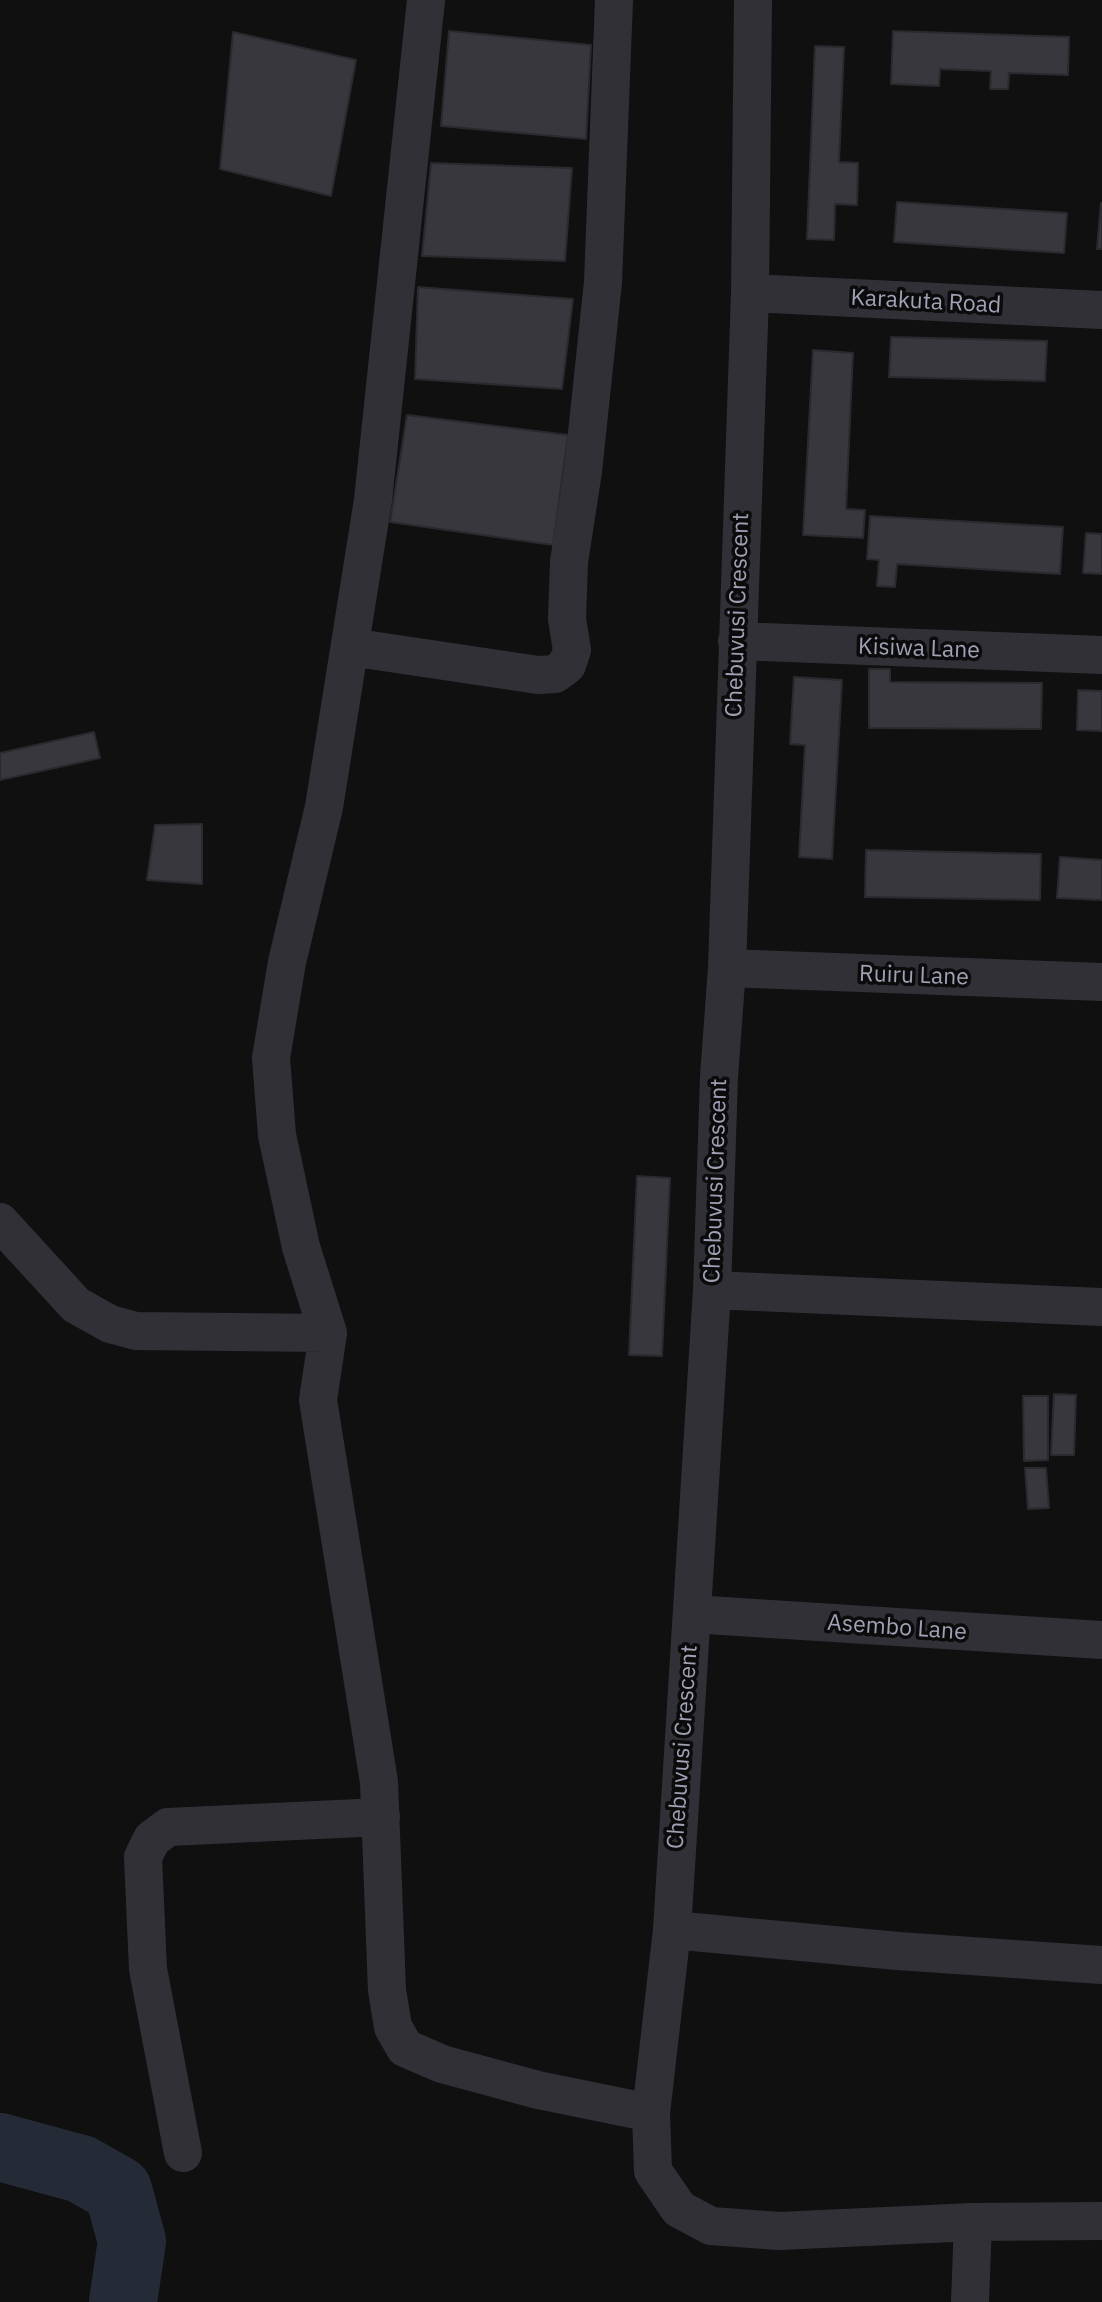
<!DOCTYPE html>
<html>
<head>
<meta charset="utf-8">
<style>
	body { margin:0 }
	canvas { display:block; background:#101011 }
</style>
</head>
<body>
<canvas width="1102" height="2302"></canvas>
<script>
const g = document.querySelector('canvas').getContext('2d');
g.lineJoin = 'round';
function toPath(rows) {
  const path = new Path2D();
  for (const r of rows) {
    path.moveTo(r[0], r[1]);
    for (let i = 2; i < r.length; i += 2) path.lineTo(r[i], r[i + 1]);
  }
  return path;
}
function stroke(path, color, width, dash) {
  g.strokeStyle = color;
  g.lineWidth = width;
  g.lineCap = dash ? 'butt' : 'round';
  g.setLineDash(dash || []);
  g.stroke(path);
}
function paint(path, color) {
  g.fillStyle = color;
  g.fill(path, 'evenodd');
}
function write(font, color, halo, rows, align = 'center') {
  g.font = font + ' "IBM Plex Sans",sans-serif';
  g.lineWidth = 7;
  g.setLineDash([]);
  g.textBaseline = 'middle';
  g.strokeStyle = halo;
  g.fillStyle = color;
  for (const [text, x, y, turn = 0] of rows) {
    g.save();
    g.translate(x, y);
    g.rotate((+turn || 0) * Math.PI / 180);
    g.textAlign = isNaN(turn) ? turn : align;
    if (halo) g.strokeText(text, 0, 0);
    g.fillText(text, 0, 0);
    g.restore();
  }
}
stroke(toPath([
	[0,2147,81,2169,118,2190,132,2241,123,2302]
]), '#252b36', 68);
const building = toPath([
	[449,31,591,45,586,139,441,126,449,31],
	[893,31,1069,37,1068,75,1009,73,1008,89,990,89,991,71,940,69,939,86,891,84,893,31],
	[233,32,356,60,331,196,220,169,233,32],
	[815,46,844,47,839,162,858,163,857,205,835,204,834,240,807,239,815,46],
	[431,163,572,168,565,261,422,256,431,163],
	[897,202,1067,213,1064,253,894,242,897,202],
	[1101,203,1102,204,1102,249,1097,249,1101,203],
	[418,287,573,299,562,389,415,379,418,287],
	[891,337,1047,341,1045,381,889,377,891,337],
	[813,350,853,353,846,509,865,510,863,538,803,535,813,350],
	[407,415,568,435,553,545,390,522,407,415],
	[870,516,1063,527,1060,574,897,564,895,587,877,586,879,560,867,559,870,516],
	[1086,533,1102,534,1102,574,1083,573,1086,533],
	[869,669,890,669,890,682,1042,683,1041,729,869,728,869,669],
	[794,677,842,680,832,859,799,857,805,745,790,744,794,677],
	[1078,690,1102,691,1102,731,1077,730,1078,690],
	[94,732,100,758,0,780,0,753,94,732],
	[202,824,202,884,147,880,155,825,202,824],
	[866,850,1041,854,1040,900,865,897,866,850],
	[1060,857,1102,860,1102,900,1057,898,1060,857],
	[637,1176,670,1178,662,1356,629,1355,637,1176],
	[1054,1394,1076,1395,1074,1455,1051,1455,1054,1394],
	[1023,1396,1048,1396,1048,1460,1024,1461,1023,1396],
	[1025,1468,1046,1468,1049,1508,1028,1509,1025,1468]
]);
paint(building, '#37373d');
stroke(building, '#2a292e', 2);
stroke(toPath([
	[426,0,373,500,324,807,287,962,271,1058,277,1135,301,1247,328,1333,318,1400,379,1782,387,1990,393,2027,405,2048,442,2064,538,2090,651,2113],
	[753,0,750,293,727,968,719,1077,712,1290,672,1930,898,1951,1102,1965],
	[750,293,1102,310],
	[737,641,1102,655],
	[350,647,538,675,555,674,567,665,572,650,567,619,569,562,583,471,603,282,614,0],
	[727,968,1102,982],
	[0,1222,76,1305,110,1324,136,1331,328,1333],
	[712,1290,1102,1307],
	[692,1614,1102,1640],
	[672,1930,651,2113,653,2171,679,2209,711,2226,779,2231,973,2222,1102,2221],
	[183,2153,148,1969,143,1857,152,1839,168,1827,381,1817],
	[970,2302,973,2222]
]), '#313037', 38);
write('23px', '#9fa1b4', '#0b0b0c', [
	["Karakuta Road",926,302,3],
	["Chebuvusi Crescent",738,615,-88],
	["Kisiwa Lane",919,649,2],
	["Ruiru Lane",914,976,2],
	["Chebuvusi Crescent",716,1181,-88],
	["Asembo Lane",897,1628,4],
	["Chebuvusi Crescent",683,1747,-86]
]);
</script>
</body>
</html>
